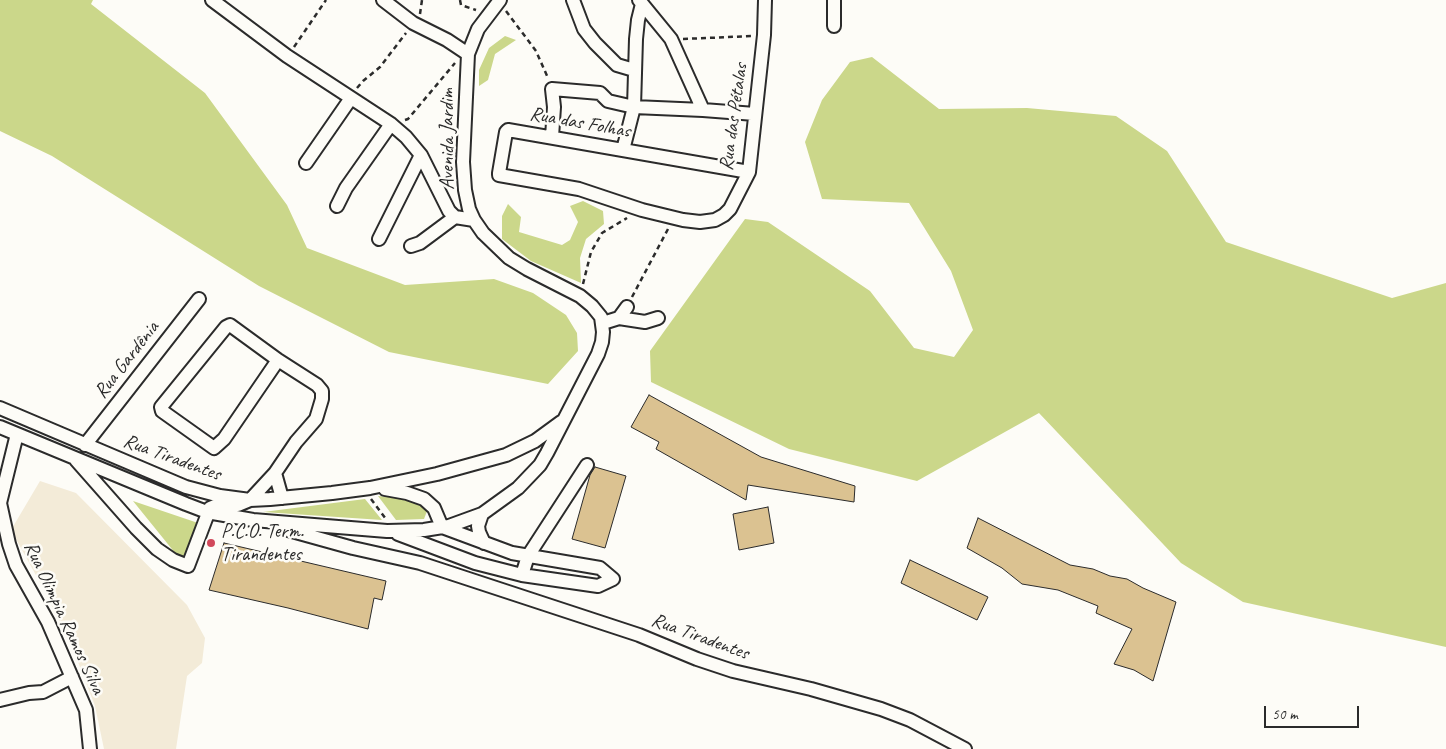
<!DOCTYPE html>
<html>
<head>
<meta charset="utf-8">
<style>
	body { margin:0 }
	#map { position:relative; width:1446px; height:749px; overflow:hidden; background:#fdfcf7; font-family:Caveat,sans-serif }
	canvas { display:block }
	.scale { position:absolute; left:1264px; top:706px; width:95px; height:22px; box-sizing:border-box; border:2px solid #2b2b2b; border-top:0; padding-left:6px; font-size:15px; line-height:18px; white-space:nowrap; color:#2b2b2b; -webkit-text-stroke:4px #fdfcf7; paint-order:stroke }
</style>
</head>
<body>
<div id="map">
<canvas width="1446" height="749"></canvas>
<div class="scale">50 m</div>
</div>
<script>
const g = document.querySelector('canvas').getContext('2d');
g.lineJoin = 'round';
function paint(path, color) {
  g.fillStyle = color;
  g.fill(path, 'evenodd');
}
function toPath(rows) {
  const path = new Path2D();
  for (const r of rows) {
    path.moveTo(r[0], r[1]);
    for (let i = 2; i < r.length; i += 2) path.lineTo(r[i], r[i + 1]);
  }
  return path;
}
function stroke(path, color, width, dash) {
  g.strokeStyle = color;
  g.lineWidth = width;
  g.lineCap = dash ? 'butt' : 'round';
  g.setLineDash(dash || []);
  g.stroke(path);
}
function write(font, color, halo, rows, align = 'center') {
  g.font = font + ' Caveat,sans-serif';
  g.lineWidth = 5;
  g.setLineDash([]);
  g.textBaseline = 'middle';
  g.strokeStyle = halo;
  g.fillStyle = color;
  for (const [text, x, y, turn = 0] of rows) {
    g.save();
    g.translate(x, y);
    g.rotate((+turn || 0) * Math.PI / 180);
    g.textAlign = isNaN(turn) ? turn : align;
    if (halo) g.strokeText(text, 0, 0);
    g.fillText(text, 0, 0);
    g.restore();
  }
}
paint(toPath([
	[40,481,76,493,187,605,205,638,202,663,187,676,176,749,104,749,95,706,73,649,43,588,11,530]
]), '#f3ebd8');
paint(toPath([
	[0,0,93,0,91,4,205,93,287,205,307,248,405,285,494,279,533,293,566,315,577,333,578,351,548,384,389,352,259,286,52,156,0,131],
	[505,36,516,40,495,54,488,80,479,86,479,70,489,48],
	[872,57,939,109,1027,108,1116,116,1167,151,1226,242,1392,298,1446,283,1446,647,1243,602,1181,563,1039,413,917,481,789,449,651,382,650,351,745,219,768,222,870,291,914,348,954,357,973,330,951,271,909,203,822,199,805,142,822,100,850,62],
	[583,201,603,211,604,224,586,239,580,258,581,283,531,261,502,239,502,216,508,204,521,217,519,232,562,245,570,240,578,222,570,206],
	[378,496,400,498,419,504,427,511,424,519,396,520],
	[365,499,382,520,263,512],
	[133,501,201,524,184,564]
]), '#cbd78a');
const building = toPath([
	[649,395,761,457,855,486,854,502,748,485,746,500,656,449,659,442,631,427,649,395],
	[595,467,626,476,605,548,572,539,590,475,595,467],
	[768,507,774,543,739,550,733,514,768,507],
	[978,518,1070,565,1093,569,1110,576,1127,579,1143,588,1176,602,1153,681,1134,670,1114,664,1132,629,1096,613,1098,606,1058,590,1022,584,1002,568,967,548,978,518],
	[224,543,386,581,382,600,374,598,368,629,288,608,209,590,224,543],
	[910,560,988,597,977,620,901,583,910,560]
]);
paint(building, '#dbc291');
stroke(building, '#2b2b2b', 1);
const minor = toPath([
	[212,0,287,56,391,124,406,137,421,155,449,211,455,217,474,220],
	[383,0,413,23,447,40,468,54],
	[573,0,584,29,595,43,617,65,634,70],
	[639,0,671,39,703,110],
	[834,26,834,0],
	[552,137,554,107,552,89,600,93,608,101,634,107,703,110,755,114],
	[623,150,634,107,636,39,638,20,642,4],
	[306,163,351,98],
	[749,172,508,130,506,132,499,173,499,175,579,189,642,210,683,220,700,222,715,220,724,215,730,209,749,172,764,35,765,0],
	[337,206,346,188,391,124],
	[379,239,421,155],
	[411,246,420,243,455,217],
	[619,318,627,307],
	[603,323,619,318,645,322,658,318],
	[0,408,186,487,220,496,250,500,270,499,332,493,370,488,437,474,506,455,535,441,561,422],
	[0,427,186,504,207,512,253,520,387,531,424,530,449,526,482,514,518,488,540,465,547,453,598,354,602,342,603,332,601,317,592,306,580,296,527,269,509,258,483,233,474,220,469,209,465,190,463,162,468,54,478,29,500,0],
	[85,445,199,299],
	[76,460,136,528,157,549,173,560,188,566,210,508,217,505,238,505,250,500,275,473,296,442,316,419,322,399,322,391,317,385,278,360,230,325,226,327,161,407,162,411,214,448,224,439,278,360],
	[275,473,282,498],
	[385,489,407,493,424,499,434,508,442,527],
	[0,503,9,544,16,565,48,622,86,710,90,749],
	[0,503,17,434],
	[482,514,478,526,479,532,484,543],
	[281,528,353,548,420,563,639,635,697,659,733,671,811,689,881,709,910,720,965,749],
	[398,534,475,563,522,575,598,586,613,579,600,568,512,553,442,527],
	[522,575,528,556,587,465],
	[0,700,29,693,43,692,72,677]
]);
stroke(minor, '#2b2b2b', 16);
stroke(toPath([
	[460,0,461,5,476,10],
	[506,11,536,51,548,78],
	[420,14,422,0],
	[683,39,753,36],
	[294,47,326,0],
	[357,88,363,81,380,67,406,33],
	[405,120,408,119,455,63],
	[583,284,591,252,602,233,627,218],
	[632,297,668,229],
	[371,499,386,519]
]), '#2b2b2b', 2.5, [5, 4]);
stroke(minor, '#fdfcf7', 12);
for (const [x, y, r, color] of [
	[211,543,5,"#d1495b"]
]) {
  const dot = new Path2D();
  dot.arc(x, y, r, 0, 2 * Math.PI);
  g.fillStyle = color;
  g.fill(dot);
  stroke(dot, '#fdfcf7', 2);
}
write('20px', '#2b2b2b', '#fdfcf7', [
	["Rua das Pétalas",734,117,-82],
	["Rua das Folhas",580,123,10],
	["Avenida Jardim",448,139,-90],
	["Rua Gardênia",127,360,-52],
	["Rua Tiradentes",172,458,20],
	["Rua Olimpia Ramos Silva",64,618,65],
	["Rua Tiradentes",700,637,20]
]);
write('20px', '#2b2b2b', '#fdfcf7', [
	["P.C.O. Term.",221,532],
	["Tirandentes",221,555]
], 'left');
</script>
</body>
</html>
